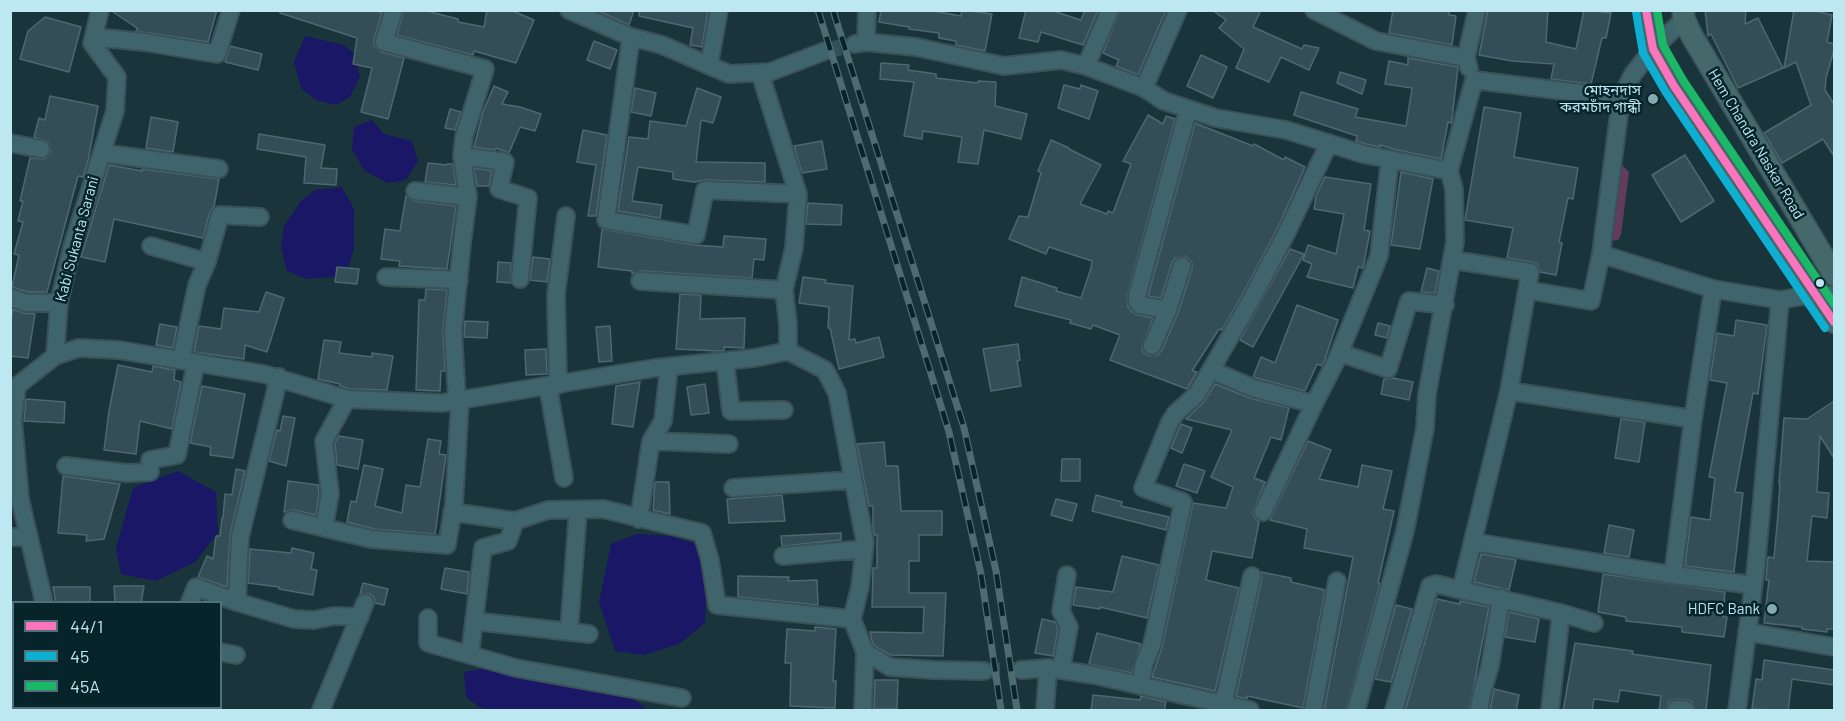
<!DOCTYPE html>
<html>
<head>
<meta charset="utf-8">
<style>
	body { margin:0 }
	#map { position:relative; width:1845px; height:721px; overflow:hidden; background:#19353b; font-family:Barlow,sans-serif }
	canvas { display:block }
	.frame { position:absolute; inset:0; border:12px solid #bde7f1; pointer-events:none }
	.legend { position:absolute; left:12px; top:601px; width:210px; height:108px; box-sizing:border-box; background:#06242a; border:2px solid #4f727a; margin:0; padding:8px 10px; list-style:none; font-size:18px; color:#bde7f1 }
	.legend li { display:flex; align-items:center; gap:12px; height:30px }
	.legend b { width:30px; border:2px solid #4f727a }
</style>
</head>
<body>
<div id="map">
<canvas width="1845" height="721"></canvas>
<div class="frame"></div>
<ul class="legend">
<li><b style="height:8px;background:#fc73be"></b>44/1</li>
<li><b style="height:8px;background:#0dafd3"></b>45</li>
<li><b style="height:8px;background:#1ab867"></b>45A</li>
</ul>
</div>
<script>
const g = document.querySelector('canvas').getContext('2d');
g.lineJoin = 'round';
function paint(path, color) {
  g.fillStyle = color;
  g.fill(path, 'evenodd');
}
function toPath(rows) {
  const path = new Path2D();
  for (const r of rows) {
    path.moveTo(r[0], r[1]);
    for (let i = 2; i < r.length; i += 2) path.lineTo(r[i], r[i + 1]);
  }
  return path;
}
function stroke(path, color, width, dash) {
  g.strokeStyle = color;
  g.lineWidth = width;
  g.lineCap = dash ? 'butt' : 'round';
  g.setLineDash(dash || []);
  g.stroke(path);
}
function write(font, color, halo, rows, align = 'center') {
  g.font = font + ' Barlow,"Noto Sans Bengali",sans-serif';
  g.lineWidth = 5;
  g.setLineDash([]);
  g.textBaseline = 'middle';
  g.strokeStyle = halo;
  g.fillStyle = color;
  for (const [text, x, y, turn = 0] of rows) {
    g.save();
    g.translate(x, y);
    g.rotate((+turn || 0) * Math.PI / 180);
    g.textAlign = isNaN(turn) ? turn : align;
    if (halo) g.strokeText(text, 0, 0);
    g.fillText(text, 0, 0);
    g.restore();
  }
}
paint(toPath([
	[1622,165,1629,172,1621,235,1618,240,1611,241,1605,238,1617,167]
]), '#633b5e');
paint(toPath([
	[305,36,343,45,354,53,360,77,350,97,336,105,316,100,301,88,294,62],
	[372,120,384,134,412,141,418,161,406,180,388,183,365,171,352,150,354,127],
	[342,187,354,209,354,248,346,276,306,279,287,271,281,247,284,226,301,201,315,190],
	[178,471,216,492,218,533,195,562,156,581,121,574,116,548,133,488],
	[637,534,670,536,697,544,707,576,705,623,679,644,644,655,615,651,599,602,611,544],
	[488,668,633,698,645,708,645,710,494,710,479,707,466,697,464,672]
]), '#191766');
const building = toPath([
	[110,10,217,10,208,42,136,31,137,28,110,10],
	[280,10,374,10,382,13,374,39,374,45,381,52,404,58,388,119,361,112,372,68,353,64,357,38,280,13,280,10],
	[404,10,423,10,458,19,458,22,484,27,487,10,510,10,534,20,516,63,474,51,473,55,397,35,404,10],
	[596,10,634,10,629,25,596,10],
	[639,10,708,10,702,47,690,45,693,28,639,16,639,10],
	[881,10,928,10,961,16,962,10,992,14,985,51,956,45,956,41,939,38,939,33,909,29,909,27,879,22,881,10],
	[1026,10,1050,10,1081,20,1085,10,1098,10,1083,45,1041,32,1038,42,1019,38,1026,10],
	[1120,10,1166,10,1138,75,1116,66,1119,60,1103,53,1120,10],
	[1212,10,1261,10,1253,27,1302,49,1304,45,1319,48,1309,70,1281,57,1269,82,1236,68,1244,49,1219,28,1226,20,1212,10],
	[1393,10,1449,10,1449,15,1456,16,1452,45,1389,33,1393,10],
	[1488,10,1548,10,1546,42,1576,49,1584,10,1611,13,1606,38,1602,38,1591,84,1551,79,1554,64,1512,61,1479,55,1488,10],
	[1705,10,1746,10,1745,24,1758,18,1783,68,1738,88,1711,34,1708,36,1705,10],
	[1794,10,1811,10,1832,15,1827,42,1834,44,1834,50,1826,78,1825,90,1834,104,1834,156,1823,139,1782,163,1764,133,1811,105,1796,62,1784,68,1794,10],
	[45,17,81,27,69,72,20,59,28,31,45,17],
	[594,41,617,50,610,69,587,60,594,41],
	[230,46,262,54,258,70,225,62,230,46],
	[1201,55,1227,67,1213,98,1187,86,1201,55],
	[1408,58,1458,67,1452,119,1451,123,1448,122,1441,159,1397,150,1380,145,1380,147,1366,144,1356,141,1357,136,1294,115,1301,92,1358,109,1355,117,1406,126,1412,88,1385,84,1389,61,1408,65,1408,58],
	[881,63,909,65,908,70,936,74,936,78,978,83,978,81,996,82,995,106,1027,114,1021,139,984,130,978,164,958,162,962,137,923,131,922,139,904,136,914,82,880,79,881,63],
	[1340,72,1366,80,1362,94,1337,83,1340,72],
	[1064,85,1080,89,1081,85,1098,91,1089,119,1058,108,1064,85],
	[494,86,508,92,502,104,520,107,541,114,535,131,520,127,509,153,496,148,495,150,474,147,483,112,494,86],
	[635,88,656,93,651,116,631,112,635,88],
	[697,88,721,97,713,123,701,120,696,162,765,163,765,182,705,180,694,182,673,179,673,172,638,167,632,201,662,205,660,218,618,211,629,137,648,139,650,121,686,126,697,88],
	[50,96,98,106,88,161,83,177,78,176,47,292,28,292,12,287,19,255,14,254,23,222,18,221,23,201,20,201,30,158,44,159,51,152,48,142,34,137,39,118,45,120,50,96],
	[1484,107,1521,113,1514,157,1578,168,1573,199,1568,198,1559,242,1562,243,1556,275,1540,272,1537,264,1532,262,1507,258,1513,228,1465,220,1484,107],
	[450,109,461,112,455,130,445,128,450,109],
	[1148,115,1163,124,1166,116,1175,119,1127,296,1128,307,1132,312,1138,315,1153,318,1142,347,1143,352,1148,356,1158,355,1162,350,1178,313,1192,269,1192,263,1189,259,1185,256,1175,258,1172,263,1161,298,1148,296,1195,123,1253,146,1254,144,1284,160,1285,157,1305,167,1278,227,1241,297,1222,330,1219,329,1192,371,1197,372,1187,389,1110,360,1120,335,1093,325,1091,329,1070,323,1071,320,1015,306,1022,277,1057,288,1056,291,1081,298,1091,268,1092,261,1049,247,1046,254,1009,239,1019,216,1028,217,1041,173,1038,171,1051,140,1069,148,1069,149,1101,165,1080,204,1107,214,1108,211,1113,213,1131,164,1123,161,1148,115],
	[151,117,178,122,173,152,146,148,151,117],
	[583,130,607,135,596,216,588,216,596,165,577,162,583,130],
	[259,134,325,145,321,168,337,169,336,185,304,183,306,157,257,149,259,134],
	[822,141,827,169,802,173,794,146,822,141],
	[1685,155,1714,201,1681,222,1652,175,1685,155],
	[428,163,447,165,447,164,453,164,456,185,425,182,428,163],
	[109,165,142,171,142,169,219,179,214,207,210,212,203,238,114,219,105,262,81,257,109,165],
	[474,168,492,171,489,186,477,186,474,168],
	[1401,172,1433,179,1420,249,1391,245,1401,172],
	[1325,177,1371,184,1364,230,1370,231,1363,268,1358,267,1353,288,1307,277,1312,264,1303,260,1308,245,1336,254,1344,214,1314,209,1316,196,1325,177],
	[406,196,414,201,456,206,447,269,399,266,400,261,381,259,385,229,400,231,406,196],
	[808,203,842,205,841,225,806,224,808,203],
	[602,229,694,245,723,247,724,236,766,239,764,260,754,259,752,278,641,271,632,274,632,271,598,267,602,229],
	[1290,249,1304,254,1253,347,1240,340,1290,249],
	[533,257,550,259,547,282,530,280,533,257],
	[498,262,511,263,511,283,497,282,498,262],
	[337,267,359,269,357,284,335,282,337,267],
	[1427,268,1439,271,1435,293,1421,292,1427,268],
	[803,277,826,280,825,283,853,286,849,340,855,339,856,343,879,337,884,357,839,369,830,328,828,328,829,307,799,303,803,277],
	[426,289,447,290,443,331,445,371,441,371,440,391,416,390,419,300,425,300,426,289],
	[266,292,284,298,267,352,245,345,244,359,194,352,199,326,221,329,224,308,259,312,266,292],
	[680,294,701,295,700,319,745,318,744,348,724,347,724,351,718,351,676,349,680,294],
	[1297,305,1338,320,1325,359,1322,366,1317,364,1305,391,1253,377,1261,357,1275,363,1297,305],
	[13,309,23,313,35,314,28,358,10,356,10,326,13,309],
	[1736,320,1767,325,1758,394,1753,393,1735,492,1743,493,1734,572,1685,566,1691,517,1710,520,1715,478,1709,477,1727,383,1710,380,1717,333,1734,336,1736,320],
	[465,321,488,322,487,338,464,337,465,321],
	[1378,323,1390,326,1387,338,1375,335,1378,323],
	[160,324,177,327,173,348,156,345,160,324],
	[610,326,612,361,599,362,596,327,610,326],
	[324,340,341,342,339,353,372,357,372,353,393,356,387,390,349,389,340,386,340,384,318,379,324,340],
	[1018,344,1020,360,1017,361,1021,386,991,391,983,349,1018,344],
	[546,349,547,374,526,375,525,350,546,349],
	[118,365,152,372,153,366,175,370,174,380,181,382,172,429,140,421,136,454,104,450,109,411,118,365],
	[1393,378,1413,382,1409,400,1381,394,1384,379,1393,378],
	[640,382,633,427,612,424,616,386,640,382],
	[705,384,709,413,691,415,687,387,705,384],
	[1215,384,1250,398,1289,408,1281,440,1271,437,1254,478,1265,482,1253,512,1254,517,1259,522,1252,558,1212,551,1206,580,1239,588,1215,691,1152,677,1162,647,1193,503,1226,508,1233,487,1211,477,1232,430,1186,419,1204,402,1215,384],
	[202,386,245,394,233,458,210,455,211,447,190,443,202,386],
	[26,399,65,402,64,423,24,421,26,399],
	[1834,401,1834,458,1820,436,1817,492,1829,493,1827,518,1812,516,1807,561,1834,562,1834,629,1827,629,1827,632,1802,629,1802,627,1764,623,1769,580,1766,580,1768,557,1774,558,1778,514,1780,484,1779,484,1784,418,1807,419,1834,401],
	[283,416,295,418,286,466,269,461,277,430,280,431,283,416],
	[1621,419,1645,422,1639,462,1615,458,1621,419],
	[1181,424,1192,428,1182,453,1171,448,1181,424],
	[339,436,363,440,358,469,337,465,335,443,339,436],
	[428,439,441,441,439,454,446,455,435,534,374,529,347,522,351,501,356,502,364,465,383,469,375,506,402,513,406,485,420,487,428,439],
	[1308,441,1331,450,1319,479,1358,487,1362,465,1392,471,1383,509,1394,511,1378,583,1380,584,1346,711,1324,711,1353,557,1304,548,1307,529,1270,520,1308,441],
	[884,442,886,466,898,466,901,511,942,511,942,535,919,535,919,561,909,561,909,593,946,593,943,656,890,655,873,645,870,632,923,633,924,607,872,607,873,568,877,568,877,535,874,535,873,526,873,506,869,506,857,444,884,442],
	[1062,459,1080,459,1080,481,1061,481,1062,459],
	[1184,464,1205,471,1197,493,1176,486,1184,464],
	[236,469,245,471,230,535,227,587,198,577,207,556,213,559,216,536,220,536,222,518,223,518,225,494,232,495,236,469],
	[63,476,120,484,104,539,86,541,87,535,58,533,63,476],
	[288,481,318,485,319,494,316,515,294,510,284,512,288,481],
	[655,482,669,482,670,514,653,510,655,482],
	[782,495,785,521,729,523,727,499,782,495],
	[1096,495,1122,502,1121,506,1169,517,1166,530,1092,511,1096,495],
	[1056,499,1077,504,1072,521,1051,515,1056,499],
	[1609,525,1634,530,1629,557,1604,553,1609,525],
	[841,533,841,540,782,546,781,536,841,533],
	[292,548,314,553,311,569,317,570,313,595,279,589,279,587,248,583,250,549,291,553,292,548],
	[1481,554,1516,560,1509,590,1474,582,1481,554],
	[1122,556,1159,565,1147,618,1100,607,1100,609,1073,605,1076,587,1113,592,1122,556],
	[445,568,469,572,467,594,441,589,445,568],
	[1261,572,1291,578,1291,582,1325,590,1303,708,1247,696,1247,699,1236,696,1262,578,1261,572],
	[1603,574,1725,592,1723,617,1727,617,1724,637,1682,632,1682,627,1626,621,1626,617,1598,612,1603,574],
	[738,576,789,577,788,581,817,580,818,605,738,597,738,576],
	[363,583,388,589,384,605,375,603,374,597,370,594,360,594,363,583],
	[114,586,144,586,141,603,115,603,114,586],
	[53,587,90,587,90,603,56,603,53,587],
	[1437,599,1460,604,1460,601,1489,607,1469,711,1405,711,1437,599],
	[1396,605,1412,609,1391,682,1375,679,1396,605],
	[1509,612,1539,619,1535,642,1505,637,1509,612],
	[1042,619,1055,622,1058,629,1053,656,1035,653,1042,619],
	[815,627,836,629,833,681,836,681,835,708,790,706,791,663,785,663,787,629,815,631,815,627],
	[1097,633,1141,644,1132,673,1089,664,1097,633],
	[1575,643,1633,651,1632,654,1711,665,1706,711,1696,711,1692,701,1677,699,1668,702,1666,711,1659,711,1661,696,1620,690,1618,702,1594,699,1592,711,1563,711,1575,643],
	[1764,660,1834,670,1834,685,1792,679,1788,711,1752,709,1756,679,1762,680,1764,660],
	[875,680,898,680,897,709,874,709,875,680],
	[1494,689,1519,695,1516,711,1490,711,1494,689],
	[1093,695,1140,700,1141,696,1166,702,1164,711,1091,711,1093,695]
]);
paint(building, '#334e56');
stroke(building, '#4d6871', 1.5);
stroke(toPath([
	[825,51,855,44],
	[984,671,1021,670]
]), '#325056', 16, [16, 8]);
const minor = toPath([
	[394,10,384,42,485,69,464,137,462,156,468,197,462,243,453,332,457,400],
	[569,10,631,37,662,45,729,74,770,72,825,51],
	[1314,10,1376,41,1466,58],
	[1684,19,1653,49,1633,74,1621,98,1601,254,1713,289,1780,300,1816,294,1834,295],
	[94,37,144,42,217,54,231,10],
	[631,37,606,220,696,235,705,190,798,194],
	[866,42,867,10],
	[855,44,866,42,916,47,1004,66,1061,60,1086,66,1144,88,1164,101,1216,118,1286,130,1363,154,1449,171,1474,80,1621,98],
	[709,65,719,10],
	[1086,66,1110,10],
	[1469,68,1466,58,1477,10],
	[760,73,798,194,794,248,784,290,788,324,788,351,825,370,837,393,865,542,860,587,852,619,865,652,863,710],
	[1144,88,1178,10],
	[10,143,41,149],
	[102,153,219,169],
	[462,156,505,162,499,189,528,198,520,279],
	[415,191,468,197],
	[151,246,207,262],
	[1453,260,1530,272,1527,290],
	[1182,266,1168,310,1140,305,1137,301,1137,296,1188,110],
	[386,277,459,280],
	[640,281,784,290],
	[10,297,26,303,59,303],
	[1152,346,1168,310],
	[1340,353,1388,369,1409,301,1445,305],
	[55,356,59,303,72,247,115,111,117,77,92,43,100,10],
	[181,360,197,285,207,262,220,215,260,217],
	[725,361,731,411,784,410],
	[1211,370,1253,388,1314,404],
	[279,377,240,537,237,602,294,619,314,620,334,616,360,617],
	[558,385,556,295,566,216],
	[548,387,564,478],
	[1509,391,1693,419],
	[651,441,729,444],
	[66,466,127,473,150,472,150,460,177,455,196,362],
	[733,488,852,480],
	[452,512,515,521,548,510,603,509,702,533,710,560,717,605,852,619],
	[1263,512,1314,404,1337,359,1379,256,1390,159],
	[639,519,651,441,663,421,669,367],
	[292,520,371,539,447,545,454,504,460,400],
	[324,527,330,494,324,441,347,399],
	[10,537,29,537],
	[1474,542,1673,575,1753,585],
	[783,556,864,549],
	[1673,575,1693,419,1713,289],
	[1461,590,1561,613,1594,623],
	[44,602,20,499,13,420,17,386,55,356,79,348,119,350,264,374,347,399,442,403,655,368,754,358,788,351],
	[190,602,196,587,237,602],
	[428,618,428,643,516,668,682,698],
	[474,621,589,634],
	[569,632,578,510],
	[1747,632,1834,647],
	[220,652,236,655],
	[865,652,890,667,934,670,984,671],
	[470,654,483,548,508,541,515,521],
	[1021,670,1048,668,1094,675,1250,710],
	[1061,670,1069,627,1061,611,1067,575],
	[1140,686,1144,664,1152,645,1183,502,1143,488,1170,422,1175,414,1197,394,1250,302,1287,232,1329,143],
	[81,708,82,710],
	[1676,709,1686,710],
	[175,710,176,708],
	[321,710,365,603],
	[1045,710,1048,668],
	[1222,710,1252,576],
	[1313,710,1337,581],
	[1356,710,1405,531,1425,428,1427,394,1455,242,1454,189,1449,171],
	[1394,710,1430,586,1436,584,1461,590,1509,391,1527,290,1591,301,1601,254],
	[1479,710,1482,693,1490,666,1501,598],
	[1550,710,1561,613],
	[1737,710,1756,567,1780,300]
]);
const major = toPath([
	[1646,10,1653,49,1674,86,1834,322],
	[1683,10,1684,19,1692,36,1834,275]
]);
stroke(minor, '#3a5157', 20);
stroke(major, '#3a5157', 24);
stroke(minor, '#40646b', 16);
stroke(major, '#45696b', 21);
const rail = toPath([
	[818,10,949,432,981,574,1001,710],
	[833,10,964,428,996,571,1017,710]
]);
stroke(rail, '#4e6b70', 7);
stroke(rail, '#06242a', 4.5, [14]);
stroke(toPath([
	[1646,10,1653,49,1674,86,1834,322]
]), '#fc73be', 8);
stroke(toPath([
	[1636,12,1643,53,1665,91,1825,328]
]), '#0dafd3', 8);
stroke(toPath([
	[1657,10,1663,45,1683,80,1834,304]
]), '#1ab867', 8);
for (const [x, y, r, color] of [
	[1653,99,6,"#84a9b1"],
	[1820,283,5,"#bde7f1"],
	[1772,609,6,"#84a9b1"]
]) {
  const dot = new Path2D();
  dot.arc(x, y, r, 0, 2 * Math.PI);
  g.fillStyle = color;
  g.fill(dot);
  stroke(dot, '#06242a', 2);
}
write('15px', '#bde7f1', '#06242a', [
	["মোহনদাস",1641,90],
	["করমচাঁদ গান্ধী",1641,107],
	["HDFC Bank",1760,609]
], 'right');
write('15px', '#bde7f1', '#06242a', [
	["Hem Chandra Naskar Road",1756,144,59],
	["Kabi Sukanta Sarani",77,239,-75]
]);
</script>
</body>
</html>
